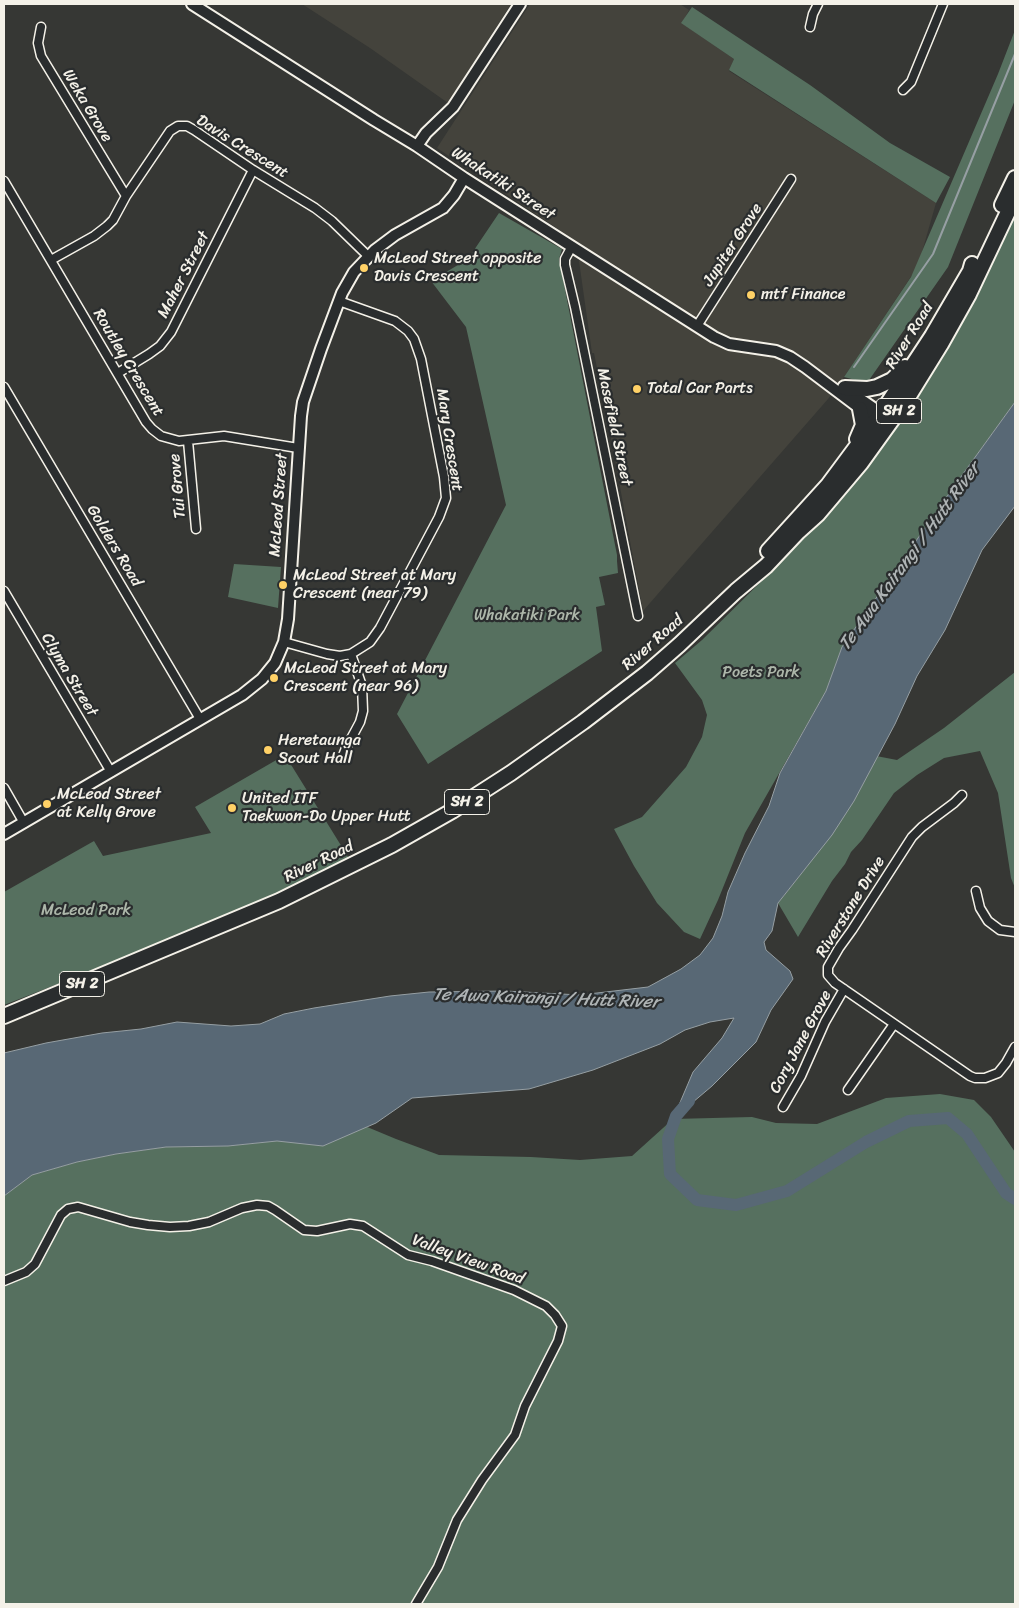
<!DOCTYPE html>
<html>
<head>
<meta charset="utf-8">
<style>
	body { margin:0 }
	#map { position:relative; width:1019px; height:1608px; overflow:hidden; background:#363734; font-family:Sriracha,sans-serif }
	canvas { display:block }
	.frame { position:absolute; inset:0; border:5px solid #f4f1e8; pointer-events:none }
</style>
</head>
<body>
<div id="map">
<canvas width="1019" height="1608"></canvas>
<div class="frame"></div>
</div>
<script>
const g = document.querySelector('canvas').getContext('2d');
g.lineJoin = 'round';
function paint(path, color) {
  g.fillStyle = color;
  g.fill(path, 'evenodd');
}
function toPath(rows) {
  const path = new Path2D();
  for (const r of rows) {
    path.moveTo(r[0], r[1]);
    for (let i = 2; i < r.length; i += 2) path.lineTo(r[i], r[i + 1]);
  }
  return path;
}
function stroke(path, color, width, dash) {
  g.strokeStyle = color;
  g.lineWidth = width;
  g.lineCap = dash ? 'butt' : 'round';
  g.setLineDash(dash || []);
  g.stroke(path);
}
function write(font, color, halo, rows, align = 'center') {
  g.font = font + ' Sriracha,sans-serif';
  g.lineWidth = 4.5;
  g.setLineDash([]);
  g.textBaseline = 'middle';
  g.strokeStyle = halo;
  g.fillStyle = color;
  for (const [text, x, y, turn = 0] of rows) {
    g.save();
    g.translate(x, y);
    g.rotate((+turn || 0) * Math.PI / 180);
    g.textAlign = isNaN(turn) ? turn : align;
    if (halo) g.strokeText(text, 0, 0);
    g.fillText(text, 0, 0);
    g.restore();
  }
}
paint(toPath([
	[302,4,511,4,448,103,370,48],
	[530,4,680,4,689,10,682,23,734,59,729,71,936,203,918,266,844,377,828,399,643,611,610,433,594,353,592,353,579,261,585,247,437,148]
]), '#44433c');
paint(toPath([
	[692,7,810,85,890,143,950,177,936,203,729,70,734,59,681,23],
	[1015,30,1015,100,948,267,867,383,844,377,911,277,998,74],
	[499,213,562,249,559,259,617,555,617,561,618,573,599,577,605,605,596,607,602,651,428,764,397,714,506,505,466,327,431,281,468,259],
	[1015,213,1015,402,955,485,842,647,826,691,745,833,718,900,700,939,684,932,657,903,634,866,614,829,642,817,686,767,702,737,707,715,702,700,675,663,702,640,784,559,828,511,871,459,919,393,947,346],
	[234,564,281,567,278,608,228,597],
	[1015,672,1015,888,1011,878,998,793,980,751,944,758,917,775,894,793,862,840,851,852,845,864,832,881,798,937,778,903,808,865,871,755,897,760,944,728],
	[285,755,350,860,268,899,150,948,4,1005,4,892,94,841,103,856,211,833,195,807],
	[940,1094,974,1100,991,1117,1015,1152,1015,1604,4,1604,4,1196,32,1175,77,1162,116,1154,166,1147,228,1146,313,1137,360,1124,396,1139,439,1155,531,1157,580,1160,632,1156,673,1119,752,1117,776,1123,817,1124,886,1098]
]), '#56705f');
const water = toPath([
	[1015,402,1015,506,982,550,945,630,917,676,895,724,854,801,832,835,778,903,772,931,764,942,766,950,790,971,793,979,771,1010,756,1042,712,1086,673,1119,693,1072,722,1038,734,1018,710,1022,685,1030,660,1044,593,1070,529,1089,412,1098,376,1123,323,1146,277,1141,228,1146,166,1147,116,1154,77,1162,32,1175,4,1196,4,1053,46,1043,102,1033,141,1029,177,1022,231,1026,260,1024,284,1014,314,1008,390,996,429,992,505,991,580,995,648,987,681,969,700,955,713,938,722,916,728,892,745,853,769,806,780,773,826,691,842,647,955,485,1015,402]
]);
paint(water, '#586875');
stroke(water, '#969fa3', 1);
stroke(toPath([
	[854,367,933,254,1015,54]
]), '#969fa3', 2);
stroke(toPath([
	[689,1101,676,1116,668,1139,670,1174,697,1200,736,1205,787,1191,866,1142,909,1121,948,1118,967,1134,1006,1193,1015,1199]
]), '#586875', 12);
const minor = toPath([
	[41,27,38,43,41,56,126,196],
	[810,27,813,14,818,4],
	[903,90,911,82,943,4],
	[4,181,146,422,152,429,161,436,179,441,224,436,298,448],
	[572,246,565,259,565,265,575,307,638,616],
	[51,260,94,236,107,226,113,220,126,196,170,131,178,126,187,126,194,130,253,170,315,208,332,221,368,256],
	[697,326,791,179],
	[118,373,149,354,160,346,171,332,253,170],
	[4,387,200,719],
	[188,441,196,529],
	[4,591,111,772],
	[284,642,327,654,340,656,351,654,370,642,380,628,439,517,446,498,444,477,421,359,414,339,408,331,395,321,339,301],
	[343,756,346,748,360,722,363,711,362,686,351,654],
	[4,788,24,823],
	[962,795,954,803,922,827,912,837,852,930,839,948,828,967,828,975,835,983,970,1076,975,1078,985,1078,998,1073,1006,1063,1015,1047],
	[976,891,980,908,988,921,1000,930,1015,932],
	[848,1090,894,1024],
	[783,1107,801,1076,825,1022,844,989],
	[4,1281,26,1272,35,1264,61,1215,68,1209,78,1207,130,1222,148,1225,170,1227,189,1226,209,1222,242,1208,257,1205,268,1206,275,1210,304,1230,317,1231,350,1224,363,1226,408,1255,432,1261,514,1290,546,1306,555,1315,562,1326,558,1341,525,1406,515,1435,482,1480,457,1520,438,1567,416,1604]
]);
const tertiary = toPath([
	[192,4,374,120,417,146,464,178,714,337,729,344,776,351,790,357,805,367,870,416,880,415],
	[417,146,426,133,453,107,520,4],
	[846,389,875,409,880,415],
	[4,834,242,695,262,679,275,663,284,642,288,619,301,416,303,402,321,349,342,293,354,272,375,250,395,235,443,208,454,195,464,178]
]);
const trunk = toPath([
	[1002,205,1015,178],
	[845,388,867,389,877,387,892,380,905,367],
	[857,439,863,425,860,409],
	[768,551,828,485,880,415,932,336,970,271,972,264],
	[4,1016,279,901,392,845,452,811,511,773,583,722,647,673,679,645,736,591,766,566,798,532,818,514,861,463,907,399,941,344,969,294,1015,197]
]);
stroke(minor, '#f4f1e8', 11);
stroke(tertiary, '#f4f1e8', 14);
stroke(trunk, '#f4f1e8', 18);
stroke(minor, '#2a2d2e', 8);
stroke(tertiary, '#2a2d2e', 10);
stroke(trunk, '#2a2d2e', 14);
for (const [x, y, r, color] of [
	[364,268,5,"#ffd166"],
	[751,295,5,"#ffd166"],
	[637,389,5,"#ffd166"],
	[283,585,5,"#ffd166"],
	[274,678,5,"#ffd166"],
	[268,750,5,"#ffd166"],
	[47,804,5,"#ffd166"],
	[232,808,5,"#ffd166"]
]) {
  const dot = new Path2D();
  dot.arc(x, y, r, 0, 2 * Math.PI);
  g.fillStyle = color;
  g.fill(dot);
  stroke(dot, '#2a2d2e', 2);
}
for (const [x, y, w] of [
	[899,411,45],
	[467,802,45],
	[82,984,45]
]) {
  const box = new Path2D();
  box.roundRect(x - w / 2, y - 12.5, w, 25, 4);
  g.fillStyle = '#2a2d2e';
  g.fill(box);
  stroke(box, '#f4f1e8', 1);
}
write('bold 15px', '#f4f1e8', null, [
	["SH 2",899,411],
	["SH 2",467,802],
	["SH 2",82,984]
]);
write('16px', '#f4f1e8', '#2a2d2e', [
	["Weka Grove",87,106,59],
	["Davis Crescent",242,147,32],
	["Whakatiki Street",503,184,33],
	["Jupiter Grove",733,245,-57],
	["Maher Street",184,275,-63],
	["River Road",910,336,-58],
	["Routley Crescent",128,363,59],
	["Masefield Street",614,427,78],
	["Mary Crescent",449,440,81],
	["Tui Grove",178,486,-95],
	["McLeod Street",279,505,-86],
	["Golders Road",114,546,59],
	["River Road",653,643,-41],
	["Clyma Street",69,675,59],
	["River Road",319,862,-26],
	["Riverstone Drive",851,907,-58],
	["Cory Jane Grove",801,1042,-62],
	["Valley View Road",468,1260,20]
]);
write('16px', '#f4f1e8', '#2a2d2e', [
	["McLeod Street opposite",374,259],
	["Davis Crescent",374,277],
	["mtf Finance",761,295],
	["Total Car Parts",647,389],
	["McLeod Street at Mary",293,576],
	["Crescent (near 79)",293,594],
	["McLeod Street at Mary",284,669],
	["Crescent (near 96)",284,687],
	["Heretaunga",278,741],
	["Scout Hall",278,759],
	["McLeod Street",57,795],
	["at Kelly Grove",57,813],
	["United ITF",242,799],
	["Taekwon-Do Upper Hutt",242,817]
], 'left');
write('16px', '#adb7aa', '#2a2d2e', [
	["Whakatiki Park",527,616],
	["Poets Park",761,673],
	["McLeod Park",86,911]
]);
write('italic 18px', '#aeb3b4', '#2a2d2e', [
	["Te Awa Kairangi / Hutt River",910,557,-54],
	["Te Awa Kairangi / Hutt River",546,999,2]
]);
</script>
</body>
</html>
